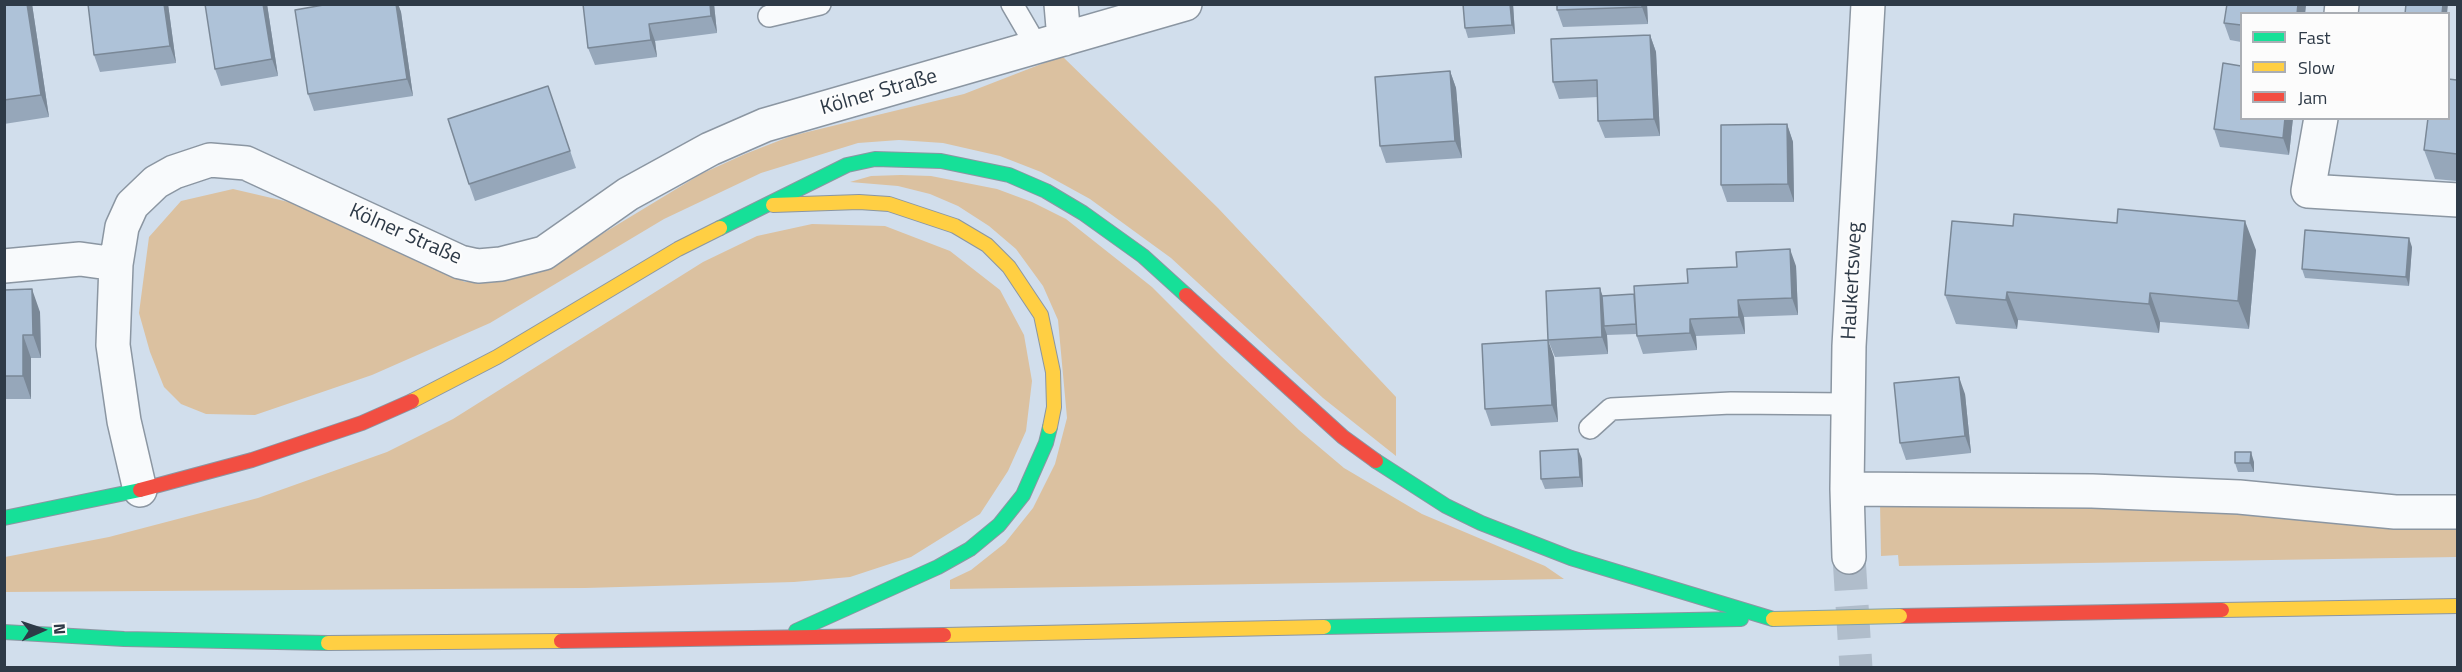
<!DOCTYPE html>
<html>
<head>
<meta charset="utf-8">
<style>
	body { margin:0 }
	#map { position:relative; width:2462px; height:672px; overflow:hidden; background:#d1deec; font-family:"Titillium Web",sans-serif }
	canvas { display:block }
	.frame { position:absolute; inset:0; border:6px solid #2e3a47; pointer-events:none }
	.legend { position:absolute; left:2240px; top:12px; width:210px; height:108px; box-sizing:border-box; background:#fcfcfc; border:2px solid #aaaeb4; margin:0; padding:8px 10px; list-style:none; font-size:18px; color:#2e3a47 }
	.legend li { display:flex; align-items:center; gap:12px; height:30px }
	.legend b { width:30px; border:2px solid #aaaeb4 }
	.north { position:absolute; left:12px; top:600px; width:60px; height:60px; -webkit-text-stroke:4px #fcfcfc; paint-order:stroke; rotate:87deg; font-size:16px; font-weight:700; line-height:24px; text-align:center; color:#2e3a47 }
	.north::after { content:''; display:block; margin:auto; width:21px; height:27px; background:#2e3a47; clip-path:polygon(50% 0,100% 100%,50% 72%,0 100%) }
</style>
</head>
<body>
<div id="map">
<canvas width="2462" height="672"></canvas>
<div class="frame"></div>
<ul class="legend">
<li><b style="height:8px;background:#16e098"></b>Fast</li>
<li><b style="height:8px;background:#ffcf43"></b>Slow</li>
<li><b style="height:8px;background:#f24e42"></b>Jam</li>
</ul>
<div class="north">N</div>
</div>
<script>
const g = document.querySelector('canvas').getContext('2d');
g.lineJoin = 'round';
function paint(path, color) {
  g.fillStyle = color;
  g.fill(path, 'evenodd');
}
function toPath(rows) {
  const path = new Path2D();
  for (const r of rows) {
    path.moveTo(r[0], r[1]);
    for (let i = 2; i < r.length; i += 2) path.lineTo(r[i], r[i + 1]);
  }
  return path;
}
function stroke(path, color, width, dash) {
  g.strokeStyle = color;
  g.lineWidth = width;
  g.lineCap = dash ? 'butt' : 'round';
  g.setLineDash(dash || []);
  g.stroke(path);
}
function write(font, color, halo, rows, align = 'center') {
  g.font = font + ' "Titillium Web",sans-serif';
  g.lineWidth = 4.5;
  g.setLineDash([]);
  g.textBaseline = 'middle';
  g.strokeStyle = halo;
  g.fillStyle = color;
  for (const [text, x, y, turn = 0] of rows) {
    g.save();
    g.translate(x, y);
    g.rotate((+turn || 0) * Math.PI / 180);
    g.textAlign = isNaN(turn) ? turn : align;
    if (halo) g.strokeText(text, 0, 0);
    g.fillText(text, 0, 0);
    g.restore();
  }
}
paint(toPath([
	[1062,56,1218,208,1396,397,1396,456,1323,398,1171,258,1090,199,1041,172,1000,156,943,143,899,140,858,143,761,173,664,219,490,323,372,375,255,415,206,414,181,404,164,387,150,352,139,313,149,237,181,201,233,189,306,206,465,282,511,279,541,271,701,174,745,154,791,136,964,94],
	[901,175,931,176,997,189,1032,202,1066,219,1152,287,1221,356,1299,430,1344,468,1422,514,1545,566,1564,579,950,589,950,580,971,570,1005,543,1033,508,1055,464,1067,418,1058,320,1043,286,1016,249,989,226,958,206,930,194,898,186,850,182,871,176],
	[812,224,885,226,950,251,1000,290,1024,335,1032,381,1026,431,1008,471,980,514,911,557,850,577,794,582,585,588,5,592,5,557,109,537,258,498,387,452,453,419,703,262,757,236],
	[1880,503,2083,506,2283,514,2457,527,2457,557,1899,566,1898,555,1881,556]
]), '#dbc1a0');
stroke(toPath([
	[1849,557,1856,668]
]), '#b0bdcb', 33, [33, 16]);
const lane = toPath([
	[1012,4,1037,47],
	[769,16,820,4],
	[1590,428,1611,409,1731,403,1849,404]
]);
const street = toPath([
	[1061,4,1064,39],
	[2341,14,2342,4],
	[2321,118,2308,191,2458,200],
	[4,266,80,259,116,264],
	[1847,489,2092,491,2239,497,2395,512,2458,512],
	[140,490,124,421,113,345,116,264,122,227,132,205,156,182,174,172,210,160,246,163,460,262,478,266,501,264,544,253,628,194,710,149,765,125,1185,4],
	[1849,557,1847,489,1849,346,1868,4]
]);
const fast = toPath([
	[720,228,847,165,875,159,941,161,1009,175,1046,191,1083,213,1143,256,1186,295],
	[1376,461,1446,506,1481,523,1571,558,1773,619],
	[4,518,140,490],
	[1324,627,1741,619],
	[796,631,938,567,970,549,999,525,1023,495,1046,443,1050,427],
	[4,632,124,639,328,643]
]);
const slow = toPath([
	[773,205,859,202,889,204,955,226,987,245,1009,267,1041,315,1053,372,1054,407,1050,427],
	[412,401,497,357,678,249,720,228],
	[2222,610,2458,606],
	[944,635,1324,627],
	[328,643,561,641]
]);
const jam = toPath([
	[1186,295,1343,437,1376,461],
	[140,490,252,460,362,423,412,401],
	[1900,616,2222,610],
	[561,641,944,635]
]);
stroke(lane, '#8b96a2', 24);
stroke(street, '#8b96a2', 36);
stroke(fast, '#8b96a2', 16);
stroke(slow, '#8b96a2', 16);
stroke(jam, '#8b96a2', 16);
stroke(lane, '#f8fafc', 21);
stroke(street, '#f8fafc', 33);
stroke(fast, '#16e098', 14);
stroke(slow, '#ffcf43', 14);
stroke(jam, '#f24e42', 14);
const slowBridge = toPath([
	[1773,619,1900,616]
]);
stroke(slowBridge, '#83a1a7', 16, []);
stroke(slowBridge, '#ffcf43', 14);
paint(toPath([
	[4,4,32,4,49,117,4,124],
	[168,4,176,63,100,72,94,55],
	[267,4,278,76,221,86,215,69],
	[329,4,398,4,401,12,413,96,314,111,308,94],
	[583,4,714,4,717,33,655,41,657,57,595,65,588,48],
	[1463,4,1513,4,1515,34,1468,38,1465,28],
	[1557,4,1647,4,1648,24,1563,27,1557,10],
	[2227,4,2306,4,2305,14,2241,14,2241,42,2230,40,2224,23],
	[1650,35,1656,52,1660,136,1605,138,1598,121,1598,97,1559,99,1553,82],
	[1450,71,1456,88,1462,158,1386,163,1380,146],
	[2457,80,2457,181,2435,179,2424,150],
	[548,86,576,168,475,201,469,184],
	[2293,118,2289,155,2220,147,2214,129],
	[1787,124,1793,142,1794,202,1727,202,1721,185],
	[2412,247,2409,286,2305,278,2302,269],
	[2256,250,2249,329,2160,322,2159,333,2018,320,2017,329,1956,324,1945,295],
	[1796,266,1798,315,1744,317,1745,334,1696,336,1697,350,1643,354,1636,334,1607,335,1608,354,1555,357,1548,340,1602,296,1634,294,1688,283],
	[4,290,40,312,41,358,31,358,31,399,4,399],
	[1554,357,1558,422,1491,426,1485,409],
	[1965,394,1971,453,1906,460,1900,443],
	[1582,459,1583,487,1545,489,1541,479],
	[2254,462,2254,472,2238,472,2235,463]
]), '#96a7ba');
paint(toPath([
	[27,4,32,4,49,117,41,95],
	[164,4,168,4,176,63,170,46],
	[263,4,267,4,278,76,272,59],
	[396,4,398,4,401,12,413,96,407,79],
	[710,4,714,4,717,33,711,16],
	[1510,4,1513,4,1515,34,1512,25],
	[1642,4,1647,4,1648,24,1642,7],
	[2298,4,2306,4,2305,14,2297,14],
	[2443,4,2448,4,2447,14,2442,14],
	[649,24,655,41,657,57,651,40],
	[1650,35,1656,52,1660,136,1654,119],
	[1450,71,1456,88,1462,158,1455,141],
	[2285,118,2293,118,2289,155,2283,138],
	[1787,124,1793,142,1794,202,1788,184],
	[2245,221,2256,250,2249,329,2238,301],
	[2409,238,2412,247,2409,286,2406,277],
	[1790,249,1796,266,1798,315,1792,298],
	[1600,288,1606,306,1604,326,1607,335,1608,354,1602,337],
	[32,289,40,312,41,358,33,335],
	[2007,292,2018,320,2017,329,2006,300],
	[2150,293,2160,322,2159,333,2149,304],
	[1738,300,1744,317,1745,334,1739,317],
	[1690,319,1696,336,1697,350,1690,333],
	[23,335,31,358,31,399,23,376],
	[1548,340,1554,357,1558,422,1552,405],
	[1959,377,1965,394,1971,453,1965,436],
	[1578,449,1582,459,1583,487,1580,477],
	[2251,452,2254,462,2254,472,2250,463]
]), '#7a8897');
const building = toPath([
	[4,4,27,4,41,95,4,100,4,4],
	[88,4,164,4,170,46,94,55,88,4],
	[205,4,263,4,272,59,215,69,205,4],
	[329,4,396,4,407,79,308,94,295,10,329,4],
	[583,4,710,4,711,16,649,24,651,40,588,48,583,4],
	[1463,4,1510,4,1512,25,1465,28,1463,4],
	[1557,4,1642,4,1642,7,1557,10,1557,4],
	[2227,4,2298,4,2297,14,2241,14,2241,25,2224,23,2227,4],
	[2406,4,2443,4,2442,14,2405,14,2406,4],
	[1650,35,1654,119,1598,121,1597,80,1553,82,1551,39,1650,35],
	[2223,63,2241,66,2241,118,2285,118,2283,138,2214,129,2223,63],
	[1450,71,1455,141,1380,146,1375,77,1450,71],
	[2448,79,2457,80,2457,154,2424,150,2428,118,2448,118,2448,79],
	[548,86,570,151,469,184,448,119,548,86],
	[1787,124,1788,184,1721,185,1721,125,1787,124],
	[2118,209,2245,221,2238,301,2150,293,2149,304,2007,292,2006,300,1945,295,1952,221,2013,226,2014,214,2117,223,2118,209],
	[2305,230,2409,238,2406,277,2302,269,2305,230],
	[1790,249,1792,298,1738,300,1739,317,1690,319,1690,333,1637,336,1634,286,1688,283,1687,269,1737,267,1736,252,1790,249],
	[1600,288,1602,337,1548,340,1546,291,1600,288],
	[32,289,33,335,23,335,23,376,4,376,4,290,32,289],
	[1634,294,1636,324,1604,326,1602,296,1634,294],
	[1548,340,1552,405,1485,409,1482,344,1548,340],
	[1959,377,1965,436,1900,443,1894,383,1959,377],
	[1578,449,1580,477,1541,479,1540,451,1578,449],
	[2235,452,2251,452,2250,463,2235,463,2235,452]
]);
paint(building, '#aec2d8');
stroke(building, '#7a8897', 1.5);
write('21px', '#2e3a47', '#fcfcfc', [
	["Kölner Straße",879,93,-16],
	["Kölner Straße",405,235,24],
	["Haukertsweg",1853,281,-87]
]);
</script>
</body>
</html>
